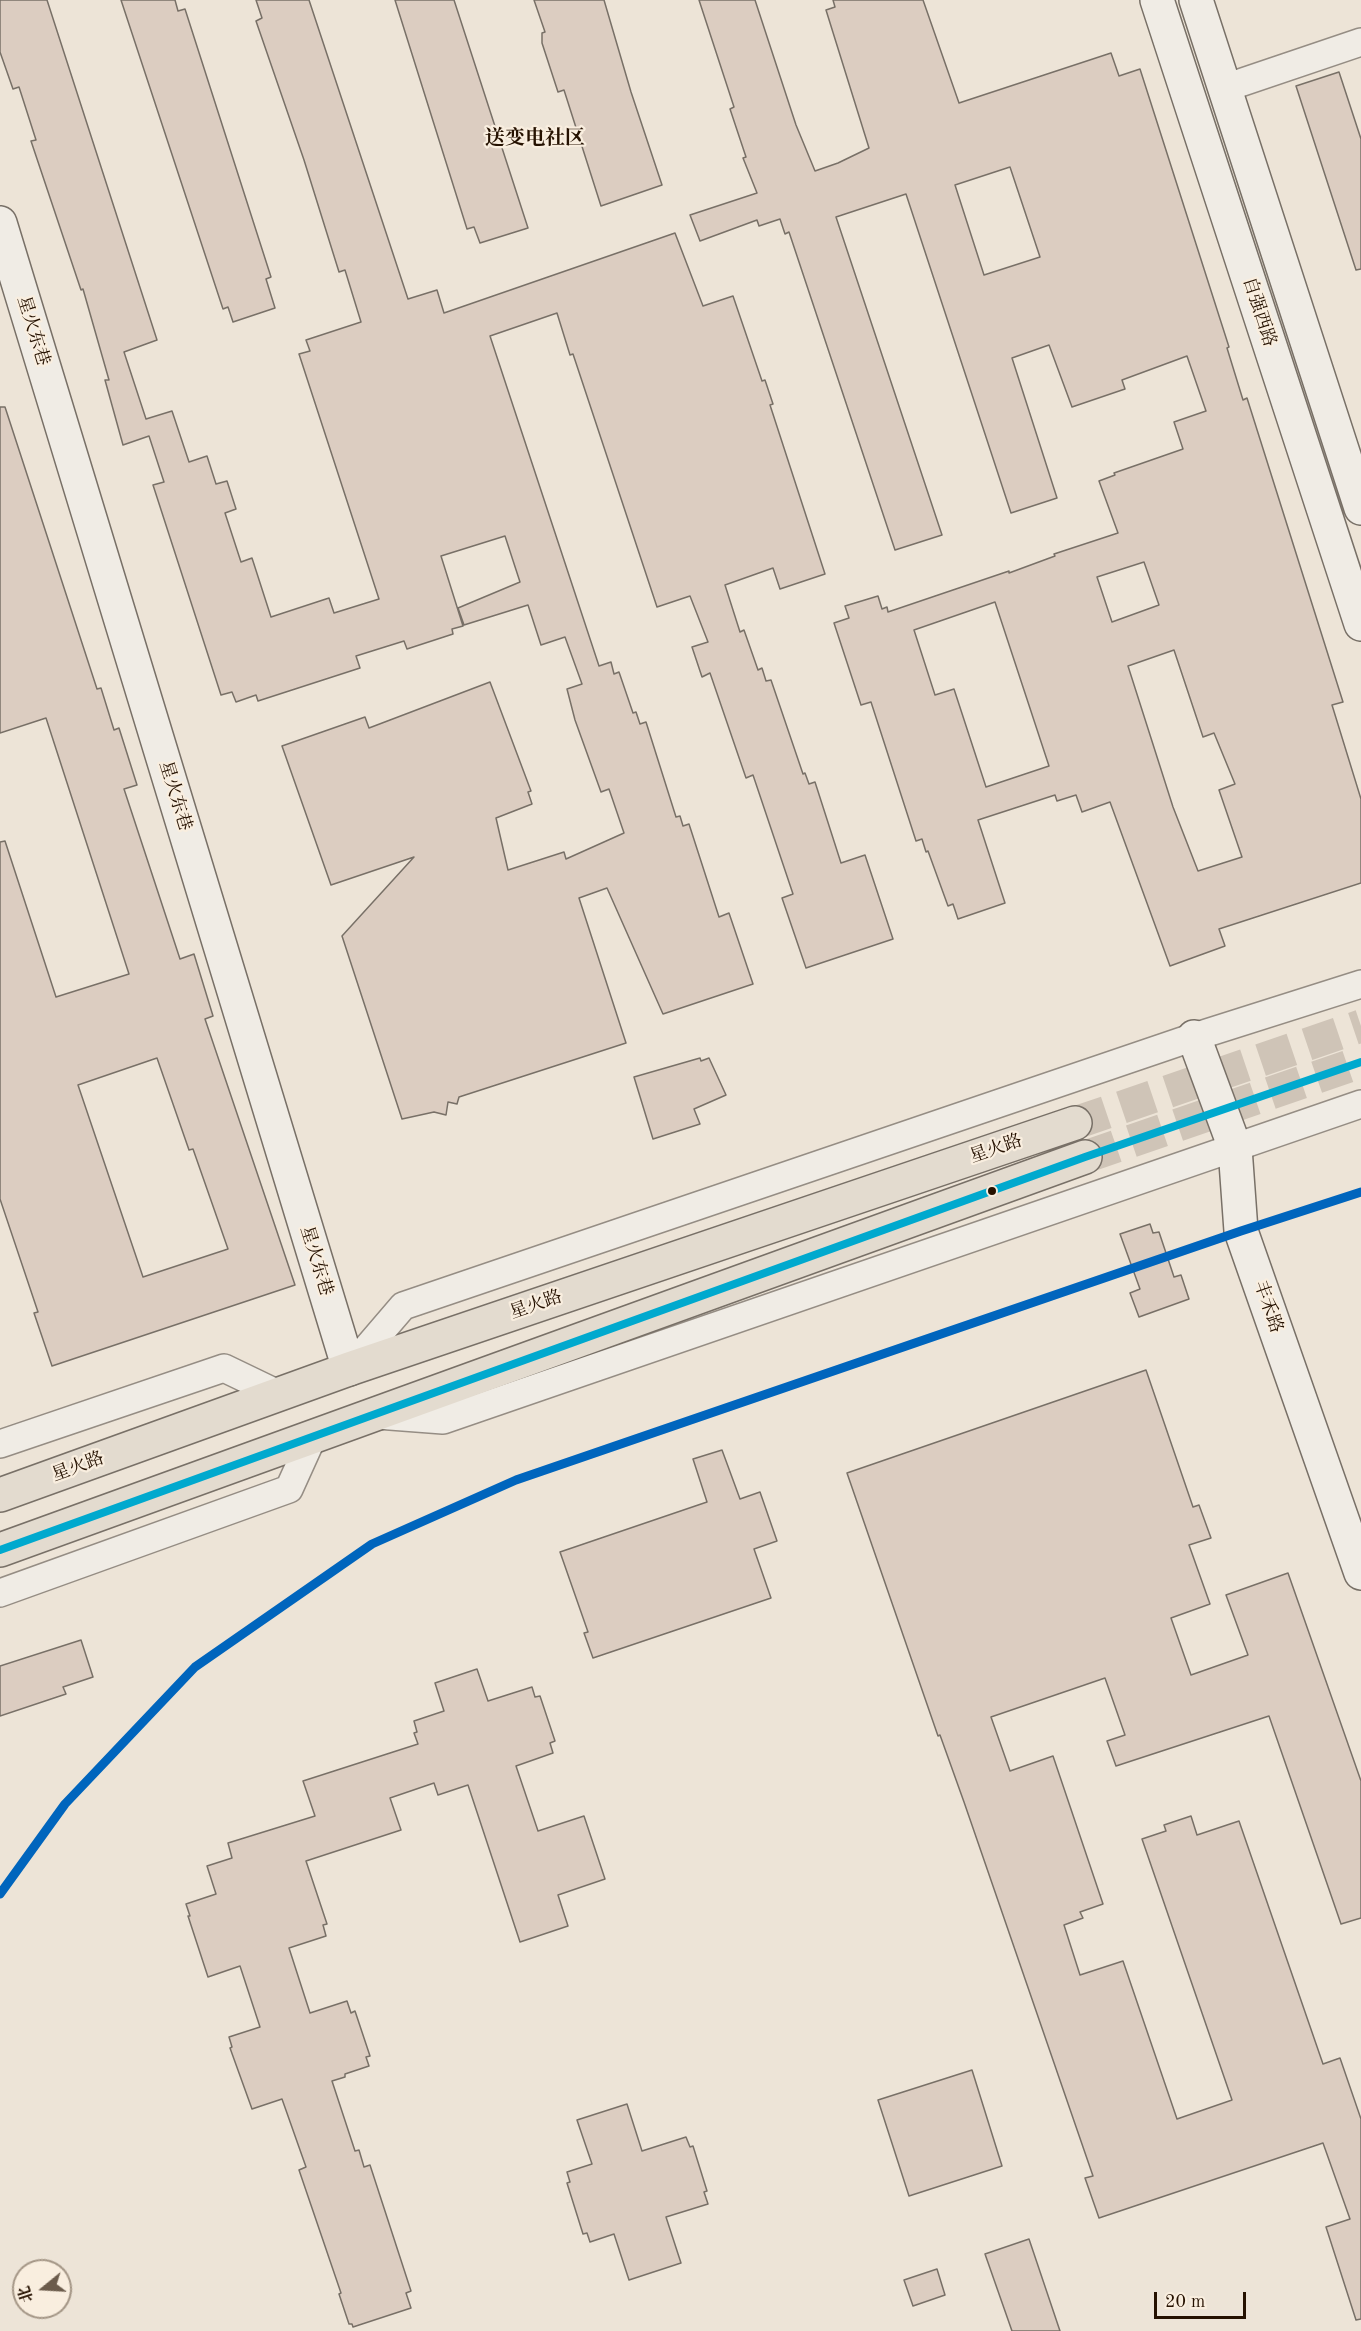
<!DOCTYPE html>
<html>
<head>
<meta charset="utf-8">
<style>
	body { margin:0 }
	#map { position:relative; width:1361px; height:2331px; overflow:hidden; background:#ede4d7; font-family:"Old Standard TT","Noto Serif SC",serif }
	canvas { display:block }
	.north { position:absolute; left:12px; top:2259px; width:60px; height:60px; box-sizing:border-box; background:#f9eedf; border:2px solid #a49686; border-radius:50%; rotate:252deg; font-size:16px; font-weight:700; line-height:24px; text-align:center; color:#251100 }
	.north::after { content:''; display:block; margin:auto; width:21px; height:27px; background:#6b5b4b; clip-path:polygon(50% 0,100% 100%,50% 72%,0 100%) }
	.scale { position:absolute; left:1154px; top:2292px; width:92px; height:27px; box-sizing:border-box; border:3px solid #251100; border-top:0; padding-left:8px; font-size:18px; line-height:21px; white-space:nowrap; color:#251100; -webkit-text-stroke:4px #f9eedf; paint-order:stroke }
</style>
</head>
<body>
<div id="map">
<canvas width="1361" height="2331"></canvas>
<div class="north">北</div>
<div class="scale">20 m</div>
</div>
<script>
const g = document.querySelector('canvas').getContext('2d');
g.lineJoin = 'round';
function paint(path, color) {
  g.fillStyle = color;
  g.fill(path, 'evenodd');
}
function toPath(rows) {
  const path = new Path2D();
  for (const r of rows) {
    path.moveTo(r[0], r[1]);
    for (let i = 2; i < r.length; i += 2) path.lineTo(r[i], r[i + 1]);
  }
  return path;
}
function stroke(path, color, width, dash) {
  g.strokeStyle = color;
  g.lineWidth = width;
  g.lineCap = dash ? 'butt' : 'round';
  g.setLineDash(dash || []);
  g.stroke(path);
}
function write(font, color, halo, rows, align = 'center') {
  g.font = font + ' "Old Standard TT","Noto Serif SC",serif';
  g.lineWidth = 4.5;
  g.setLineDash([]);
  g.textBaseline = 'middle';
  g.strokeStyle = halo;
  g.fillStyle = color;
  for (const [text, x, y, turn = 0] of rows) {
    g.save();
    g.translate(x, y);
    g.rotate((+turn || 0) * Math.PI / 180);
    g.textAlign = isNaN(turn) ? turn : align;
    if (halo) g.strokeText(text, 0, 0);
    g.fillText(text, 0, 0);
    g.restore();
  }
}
const building = toPath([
	[0,0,47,0,157,340,124,352,146,419,172,411,189,462,207,456,216,484,227,481,236,509,225,513,241,562,252,558,271,617,329,598,334,613,379,599,299,354,310,351,306,340,361,322,345,270,339,272,304,160,256,21,262,18,256,0,309,0,408,299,437,290,444,313,675,233,703,306,733,296,762,381,765,380,773,404,770,405,825,574,780,589,773,568,725,585,740,632,744,630,758,670,762,668,766,681,771,680,803,774,805,773,809,784,815,782,841,863,865,855,893,939,806,968,782,898,793,894,753,775,746,778,710,673,702,677,692,647,708,642,690,596,657,607,573,354,570,355,557,313,490,336,599,666,611,662,614,674,619,672,633,713,636,712,640,724,646,722,676,817,680,816,683,826,689,824,719,917,729,913,753,984,663,1014,607,888,579,898,626,1043,459,1097,457,1104,448,1102,446,1115,434,1112,402,1119,342,936,414,857,331,885,282,746,365,717,369,728,490,682,531,791,528,792,532,804,496,818,508,870,564,852,566,859,624,833,609,789,601,792,575,720,567,689,582,684,565,637,541,645,528,605,464,625,458,608,520,582,505,536,441,556,463,626,452,629,453,634,407,649,404,641,356,656,360,668,258,701,256,695,236,702,232,692,221,695,153,485,164,482,149,436,123,445,105,380,109,380,83,289,81,290,31,141,36,140,19,87,13,89,0,52,0,0],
	[121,0,175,0,178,11,185,9,271,277,266,279,275,308,233,322,228,307,223,309,121,0],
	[395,0,454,0,528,228,480,243,474,227,467,229,395,0],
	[534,0,604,0,631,92,662,185,601,206,564,90,558,92,542,43,542,33,545,32,534,0],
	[699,0,755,0,796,125,815,171,838,163,869,148,826,10,835,7,833,0,923,0,959,103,1111,53,1119,76,1140,69,1229,347,1227,348,1243,400,1247,398,1343,702,1332,705,1361,799,1361,883,1219,929,1225,946,1170,966,1110,802,1082,812,1076,795,1057,801,1055,795,978,820,1005,903,958,919,953,904,948,906,928,851,926,852,922,839,916,841,871,702,861,705,834,623,849,618,845,606,878,596,882,609,887,607,888,612,1009,571,1009,573,1055,556,1054,554,1118,533,1099,481,1115,475,1114,473,1183,449,1174,422,1206,411,1187,356,1122,380,1125,389,1072,407,1049,345,1012,358,1057,498,1011,513,906,194,836,217,942,535,895,550,789,232,785,234,780,219,759,226,757,220,700,241,690,215,757,193,743,158,746,157,730,109,734,107,699,0],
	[1010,167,1040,257,984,275,955,185,1010,167],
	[1144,562,1159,605,1112,622,1097,577,1144,562],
	[995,602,1049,766,986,787,954,689,935,695,914,630,995,602],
	[1174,650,1203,737,1214,733,1235,784,1219,790,1242,857,1198,871,1173,807,1128,666,1174,650],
	[1339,72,1361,139,1361,269,1356,270,1296,86,1339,72],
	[0,407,5,407,97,689,101,688,114,730,119,728,137,785,124,789,180,959,194,954,213,1016,205,1019,295,1285,52,1366,34,1313,38,1312,0,1199,0,842,5,841,56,997,129,974,46,718,0,733,0,407],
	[157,1058,189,1150,193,1149,228,1249,143,1277,78,1085,157,1058],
	[700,1058,701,1061,709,1058,726,1095,694,1109,700,1124,653,1139,634,1077,700,1058],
	[1150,1224,1153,1233,1159,1232,1174,1277,1181,1275,1189,1299,1139,1317,1130,1293,1140,1289,1120,1234,1150,1224],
	[1146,1370,1193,1507,1199,1505,1211,1538,1189,1545,1210,1604,1171,1618,1191,1675,1248,1655,1226,1595,1288,1573,1361,1781,1361,1918,1341,1924,1269,1716,1116,1766,1107,1741,1125,1735,1105,1678,991,1717,1010,1771,1053,1756,1103,1904,1080,1912,1083,1918,1064,1925,1080,1975,1123,1961,1177,2119,1232,2100,1142,1839,1166,1831,1164,1825,1191,1816,1197,1835,1239,1821,1323,2064,1340,2058,1361,2119,1361,2319,1356,2320,1326,2227,1350,2219,1323,2143,1099,2218,1085,2178,1093,2176,964,1802,940,1735,938,1736,847,1473,1146,1370],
	[722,1450,740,1499,760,1492,777,1541,754,1549,771,1598,593,1658,584,1633,588,1632,560,1552,707,1502,693,1459,722,1450],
	[81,1640,93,1677,63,1687,66,1694,0,1716,0,1666,81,1640],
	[477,1669,488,1701,532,1687,535,1697,540,1696,555,1741,550,1743,553,1753,516,1766,538,1831,584,1816,605,1879,558,1895,568,1926,520,1942,468,1785,438,1795,434,1783,390,1798,401,1830,306,1861,327,1924,323,1925,326,1936,289,1948,310,2013,347,2001,351,2013,355,2011,370,2056,366,2057,369,2066,345,2074,345,2077,332,2081,355,2151,359,2150,364,2167,370,2165,411,2291,406,2293,411,2308,353,2327,352,2324,349,2324,339,2294,341,2293,299,2170,306,2167,282,2099,252,2109,230,2048,232,2047,229,2037,260,2027,240,1966,208,1977,188,1916,190,1916,186,1904,216,1894,207,1866,232,1858,228,1843,315,1816,303,1781,418,1744,414,1733,417,1732,414,1721,444,1711,435,1683,477,1669],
	[972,2070,1002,2166,909,2196,878,2100,972,2070],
	[627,2104,642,2151,686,2137,690,2147,693,2146,707,2191,704,2192,708,2204,666,2217,681,2263,629,2280,614,2234,590,2242,587,2233,583,2234,567,2183,570,2182,567,2172,592,2164,577,2120,627,2104],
	[1029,2239,1060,2331,1012,2331,985,2254,1029,2239],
	[937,2269,945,2295,913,2306,904,2280,937,2269]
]);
paint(building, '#dccdc1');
stroke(building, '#787067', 1.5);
stroke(toPath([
	[1075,1123,1361,1026],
	[1085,1157,1361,1062]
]), '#cfc4b7', 33, [33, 16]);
const street = toPath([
	[1225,88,1361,42],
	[349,1369,403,1306,1194,1037,1361,984],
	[377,1415,443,1420,1361,1104],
	[0,1444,224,1368,278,1394],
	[0,1593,289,1489,313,1436]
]);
const secondary = toPath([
	[1157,0,1361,624],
	[1196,0,1361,508],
	[0,223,349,1369],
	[1194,1037,1235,1148,1241,1231,1361,1573]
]);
const primary = toPath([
	[0,1495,349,1369,1075,1123],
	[0,1550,1085,1157]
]);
stroke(street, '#958d84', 30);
stroke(secondary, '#787067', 36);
stroke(primary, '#787067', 36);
stroke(street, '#f0ece5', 27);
stroke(secondary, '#f0ece5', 33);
stroke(primary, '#e3dbcf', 33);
stroke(toPath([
	[0,1550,1085,1157,1361,1062]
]), '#00a9ce', 8);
stroke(toPath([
	[0,1894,65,1804,195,1667,372,1544,516,1480,1241,1231,1361,1192]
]), '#0065bd', 9);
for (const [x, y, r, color] of [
	[992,1191,5,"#251100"]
]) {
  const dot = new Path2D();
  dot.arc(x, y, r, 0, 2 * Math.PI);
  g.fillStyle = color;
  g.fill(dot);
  stroke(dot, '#f9eedf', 2);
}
write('18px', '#251100', '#f9eedf', [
	["自强西路",1259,312,72],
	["星火东巷",33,331,73],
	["星火东巷",175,796,73],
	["星火路",996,1149,-19],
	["星火东巷",316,1261,73],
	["星火路",536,1305,-19],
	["丰禾路",1268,1307,71],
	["星火路",78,1467,-20]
]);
write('bold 20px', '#251100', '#f9eedf', [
	["送变电社区",535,139]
]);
</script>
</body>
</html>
